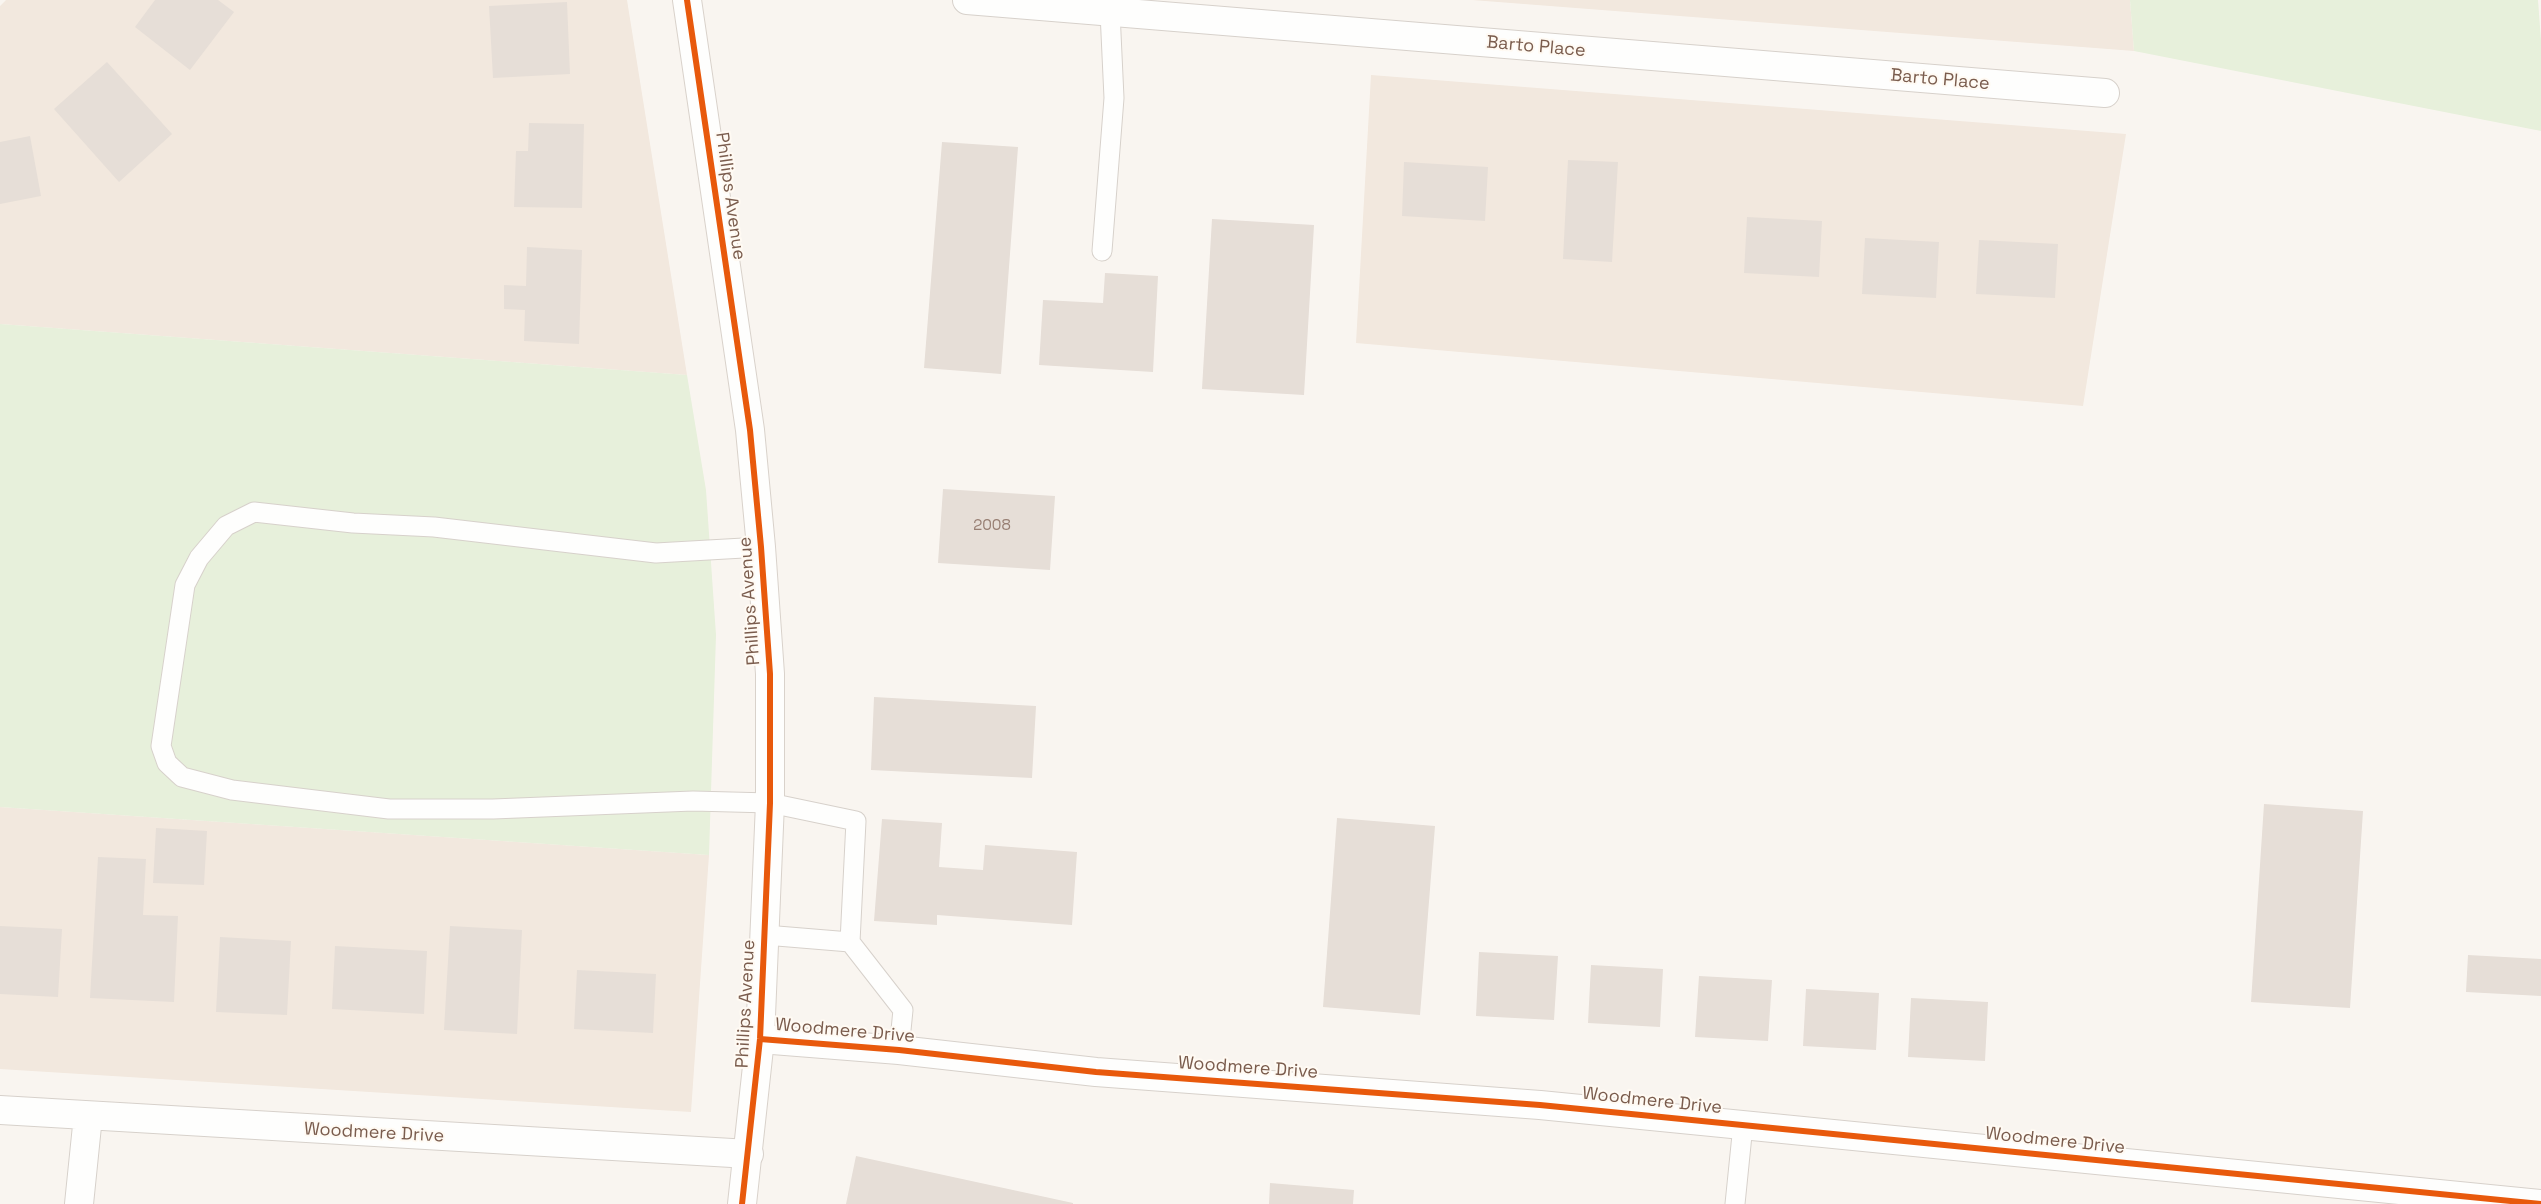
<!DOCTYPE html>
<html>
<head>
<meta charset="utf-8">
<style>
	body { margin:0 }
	canvas { display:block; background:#f9f5f0 }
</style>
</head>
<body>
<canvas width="2541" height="1204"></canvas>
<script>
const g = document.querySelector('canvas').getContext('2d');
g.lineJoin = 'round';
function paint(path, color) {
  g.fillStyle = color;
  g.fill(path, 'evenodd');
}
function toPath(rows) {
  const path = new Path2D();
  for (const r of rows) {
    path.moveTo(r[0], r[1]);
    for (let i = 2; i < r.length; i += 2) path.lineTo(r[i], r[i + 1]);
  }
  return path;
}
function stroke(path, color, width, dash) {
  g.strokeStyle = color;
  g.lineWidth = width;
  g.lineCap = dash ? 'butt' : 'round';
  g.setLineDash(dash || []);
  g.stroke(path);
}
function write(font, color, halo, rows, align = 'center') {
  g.font = font + ' "Space Grotesk",sans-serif';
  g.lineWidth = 4;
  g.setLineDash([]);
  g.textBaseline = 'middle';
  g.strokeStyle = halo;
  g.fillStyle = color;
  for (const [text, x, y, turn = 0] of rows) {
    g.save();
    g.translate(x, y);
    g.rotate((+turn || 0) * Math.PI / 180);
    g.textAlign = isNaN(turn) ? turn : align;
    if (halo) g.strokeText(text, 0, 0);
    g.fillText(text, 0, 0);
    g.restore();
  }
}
paint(toPath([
	[6,0,627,0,687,375,0,324,0,6],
	[1472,0,2130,0,2134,51],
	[1371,75,2126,134,2083,406,1356,343],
	[0,807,709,855,691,1112,0,1069]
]), '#f2e8de');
paint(toPath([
	[2130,0,2538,0,2541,41,2541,131,2134,51],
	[0,324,687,375,706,490,716,635,709,855,0,807]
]), '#e7f0db');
paint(toPath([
	[155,0,218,0,234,12,190,70,135,27],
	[567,2,570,74,493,78,489,6],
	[107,62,172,134,119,182,54,109],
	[529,123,584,124,582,208,514,207,516,151,528,151],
	[30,136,41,196,0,204,0,142],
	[942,142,1018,147,1001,374,924,368],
	[1568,160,1618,162,1612,262,1563,259],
	[1404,162,1488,167,1485,221,1402,216],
	[1747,217,1822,221,1819,277,1744,273],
	[1212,219,1314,225,1304,395,1202,389],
	[1865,238,1939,242,1936,298,1862,294],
	[1979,240,2058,244,2055,298,1976,294],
	[527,247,582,250,579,344,524,341,525,310,504,309,504,285,526,286],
	[1105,273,1158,276,1153,372,1039,365,1043,300,1103,303],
	[943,489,1055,496,1050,570,938,563],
	[874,697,1036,706,1032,778,871,770],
	[2264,804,2363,811,2350,1008,2251,1002],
	[1337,818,1435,826,1420,1015,1323,1007],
	[882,819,942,823,939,867,983,870,985,845,1077,852,1072,925,937,915,937,925,874,921],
	[156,828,207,831,204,885,153,883],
	[98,857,146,859,143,915,178,916,174,1002,90,998],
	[0,926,62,929,58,997,0,994],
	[450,926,522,930,517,1034,444,1030],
	[220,937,291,941,287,1015,216,1012],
	[335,946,427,951,424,1014,332,1009],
	[1479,952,1558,956,1554,1020,1476,1016],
	[2468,955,2541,959,2541,996,2466,992],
	[1591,965,1663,969,1660,1027,1588,1023],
	[577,970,656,974,653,1033,574,1029],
	[1699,976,1772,980,1768,1041,1695,1037],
	[1806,989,1879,993,1876,1050,1803,1046],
	[1911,998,1988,1002,1985,1061,1908,1057],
	[856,1156,1073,1203,1073,1204,846,1204],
	[1270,1183,1354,1190,1353,1204,1269,1204]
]), '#e6ded7');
const lane = toPath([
	[1102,251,1114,98,1110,12],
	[761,547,656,553,434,527,353,523,254,512,226,526,199,558,185,585,161,746,167,763,182,777,232,790,389,809,493,809,693,801,770,803,856,821,850,942,903,1010,899,1050],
	[765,935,850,942],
	[1735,1204,1743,1125]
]);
const street = toPath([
	[967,0,2105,93],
	[760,1039,899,1050,1096,1072,1540,1105,2541,1204],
	[0,1110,749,1154],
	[79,1204,88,1116]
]);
const secondary = toPath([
	[687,0,750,430,761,547,770,674,770,803,760,1039,742,1204]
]);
stroke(lane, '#d7d1cb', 21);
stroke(street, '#d7d1cb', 30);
stroke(secondary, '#d9d2cb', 30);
stroke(lane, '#fefefd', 19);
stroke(street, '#fefefd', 28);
stroke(secondary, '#fefefd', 28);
stroke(toPath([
	[687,0,750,430,761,547,770,674,770,803,760,1039,742,1204],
	[760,1039,899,1050,1096,1072,1540,1105,2541,1204]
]), '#e8590c', 6);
write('15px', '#977e72', null, [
	["2008",992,526]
]);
write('18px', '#7a5c4d', '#fffaf3', [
	["Barto Place",1536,47,5],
	["Barto Place",1940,80,5],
	["Phillips Avenue",730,196,82],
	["Phillips Avenue",750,601,-94],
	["Phillips Avenue",746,1004,-87],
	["Woodmere Drive",845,1031,5],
	["Woodmere Drive",1248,1068,4],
	["Woodmere Drive",1652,1101,6],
	["Woodmere Drive",374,1133,3],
	["Woodmere Drive",2055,1141,6]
]);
</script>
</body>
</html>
